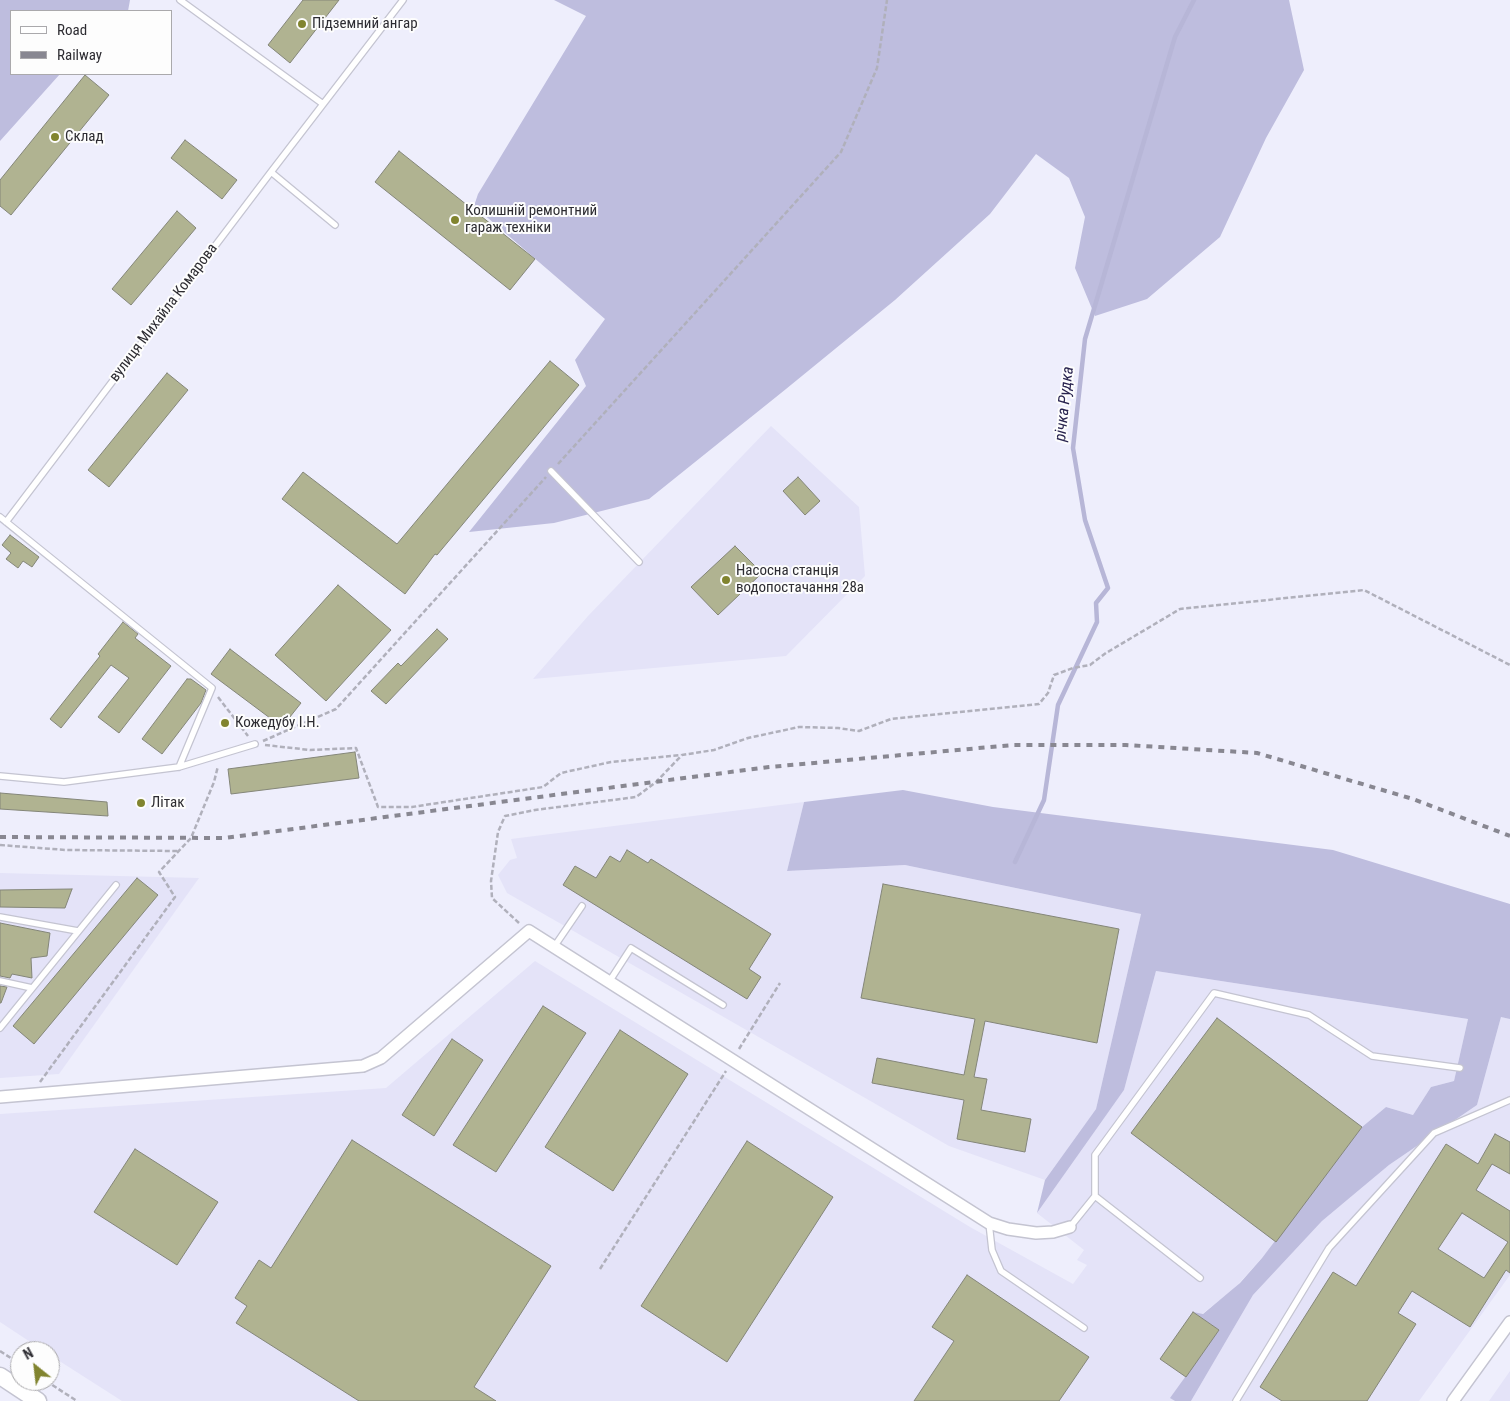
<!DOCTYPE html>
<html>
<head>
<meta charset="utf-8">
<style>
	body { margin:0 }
	#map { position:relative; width:1510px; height:1401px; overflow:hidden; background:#eeeefc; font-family:"Roboto Condensed",sans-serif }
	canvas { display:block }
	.legend { position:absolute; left:10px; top:10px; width:162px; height:65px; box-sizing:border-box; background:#fdfdfd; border:1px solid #aaa9ac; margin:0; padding:6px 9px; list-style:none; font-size:15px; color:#2d2c32 }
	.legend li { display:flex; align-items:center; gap:10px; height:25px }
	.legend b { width:25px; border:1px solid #aaa9ac }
	.north { position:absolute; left:10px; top:1341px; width:50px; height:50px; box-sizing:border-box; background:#fdfdfd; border:1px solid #aaa9ac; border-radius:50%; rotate:331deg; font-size:14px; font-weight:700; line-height:20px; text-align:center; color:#2d2c32 }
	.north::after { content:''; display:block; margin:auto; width:18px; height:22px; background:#81842f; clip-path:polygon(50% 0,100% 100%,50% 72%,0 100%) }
</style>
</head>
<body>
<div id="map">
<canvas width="1510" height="1401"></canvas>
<ul class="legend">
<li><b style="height:6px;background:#fff"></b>Road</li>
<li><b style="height:6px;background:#888791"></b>Railway</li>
</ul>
<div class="north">N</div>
</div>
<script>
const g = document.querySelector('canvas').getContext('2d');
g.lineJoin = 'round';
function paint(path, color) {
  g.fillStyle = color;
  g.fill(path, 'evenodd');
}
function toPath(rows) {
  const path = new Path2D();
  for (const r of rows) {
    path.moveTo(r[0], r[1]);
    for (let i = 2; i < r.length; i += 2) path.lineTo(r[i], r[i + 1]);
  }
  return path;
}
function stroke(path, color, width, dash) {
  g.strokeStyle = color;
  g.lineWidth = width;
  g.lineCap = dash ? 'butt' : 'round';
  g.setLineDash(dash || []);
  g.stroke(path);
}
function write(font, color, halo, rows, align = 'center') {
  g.font = font + ' "Roboto Condensed",sans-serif';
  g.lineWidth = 4;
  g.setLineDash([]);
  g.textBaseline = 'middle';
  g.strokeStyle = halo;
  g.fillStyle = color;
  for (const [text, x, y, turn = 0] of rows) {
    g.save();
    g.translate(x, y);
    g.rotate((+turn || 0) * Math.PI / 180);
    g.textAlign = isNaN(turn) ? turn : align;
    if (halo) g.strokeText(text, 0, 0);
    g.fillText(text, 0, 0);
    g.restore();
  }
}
paint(toPath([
	[771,426,859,507,865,576,786,656,533,679,588,616],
	[804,802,787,871,905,865,1141,914,1096,1109,1045,1180,949,1146,507,893,498,875,510,860,517,858,511,839],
	[0,873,199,878,59,1074,0,1078],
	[535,961,970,1227,1073,1284,1087,1265,1077,1260,1084,1250,1037,1213,1124,1090,1156,971,1468,1019,1454,1081,1431,1087,1413,1115,1386,1107,1362,1127,1276,1242,1234,1289,1202,1314,1195,1313,1219,1330,1171,1398,1175,1401,122,1401,50,1355,50,1351,44,1351,0,1322,0,1114,386,1088],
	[1501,1017,1510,1018,1510,1275,1419,1401,1191,1401,1253,1295,1322,1221,1389,1165,1477,1105],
	[1510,1371,1510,1401,1489,1401]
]), '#e4e3f8');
paint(toPath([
	[0,0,130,0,128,11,11,11,11,74,60,74,0,141],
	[554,0,1289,0,1304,70,1266,138,1220,237,1147,299,1095,316,1075,268,1085,217,1069,178,1036,154,990,214,895,300,786,389,649,499,554,523,469,532,586,386,575,360,605,319,474,206,478,194,586,16],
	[903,790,993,807,1333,850,1510,904,1510,1019,1501,1017,1477,1105,1389,1165,1322,1221,1253,1295,1191,1401,1175,1401,1170,1398,1219,1330,1193,1312,1203,1314,1240,1283,1262,1258,1362,1127,1386,1107,1413,1115,1431,1087,1454,1081,1468,1019,1156,971,1124,1090,1037,1213,1045,1180,1096,1109,1141,914,905,865,787,871,804,802]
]), '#bebdde');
stroke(toPath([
	[1015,862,1044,800,1058,705,1097,622,1096,603,1108,588,1085,520,1073,448,1085,339,1175,37,1194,0]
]), '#b7b6d7', 4.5);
const building = toPath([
	[303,0,339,0,290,63,268,45,303,0],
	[85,75,109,95,11,215,0,206,0,180,85,75],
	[185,140,237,180,222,199,171,158,185,140],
	[399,151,535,259,510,290,375,182,399,151],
	[177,211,196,228,131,305,112,289,177,211],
	[550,361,579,385,437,555,435,554,405,594,282,499,303,472,397,544,550,361],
	[167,373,188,390,109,487,88,470,167,373],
	[798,477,820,501,805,515,783,491,798,477],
	[10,535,39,557,32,567,23,561,18,568,6,559,11,553,2,545,10,535],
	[735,546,762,573,718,615,691,587,735,546],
	[338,585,391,630,326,701,275,655,338,585],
	[123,622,138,634,135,638,171,666,119,733,98,717,129,678,111,665,61,728,50,719,100,656,98,654,123,622],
	[437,629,448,639,386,704,371,691,398,663,401,666,437,629],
	[230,649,301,703,282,727,211,674,230,649],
	[187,679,191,679,206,690,201,703,162,754,142,739,187,679],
	[355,752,359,778,231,794,228,769,355,752],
	[0,793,107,802,108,816,0,809,0,793],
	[627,850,648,863,651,859,771,934,749,969,761,977,747,999,563,885,575,866,596,878,610,856,620,862,627,850],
	[137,878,158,895,34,1044,13,1026,137,878],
	[883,884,1119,929,1097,1043,985,1021,974,1077,987,1079,981,1110,1031,1119,1025,1152,957,1139,964,1100,872,1083,877,1058,964,1075,975,1019,861,998,883,884],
	[72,889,65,908,0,907,0,890,72,889],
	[0,923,50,933,47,956,31,958,32,978,12,974,10,978,0,976,0,923],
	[0,986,7,987,1,1003,0,1003,0,986],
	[543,1006,586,1033,496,1172,453,1145,543,1006],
	[1217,1018,1362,1127,1276,1242,1131,1133,1217,1018],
	[620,1030,688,1074,613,1191,545,1147,620,1030],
	[452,1039,483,1060,434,1136,402,1115,452,1039],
	[1495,1134,1510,1142,1510,1174,1492,1164,1476,1190,1510,1211,1510,1273,1506,1270,1470,1327,1412,1291,1398,1313,1416,1324,1367,1401,1282,1401,1260,1387,1333,1272,1356,1286,1446,1144,1478,1164,1495,1134],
	[1462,1213,1508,1242,1484,1278,1438,1249,1462,1213],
	[352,1140,551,1266,474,1387,496,1401,359,1401,236,1323,247,1306,235,1298,259,1260,271,1268,352,1140],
	[747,1141,833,1197,727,1362,641,1306,747,1141],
	[135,1149,218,1202,177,1265,94,1212,135,1149],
	[967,1275,1089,1357,1059,1401,914,1401,954,1341,932,1327,967,1275],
	[1193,1312,1219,1330,1186,1377,1160,1359,1193,1312]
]);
paint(building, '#b0b391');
stroke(building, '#848679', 1);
const lane = toPath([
	[180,0,323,104],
	[271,172,335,225],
	[551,471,639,562],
	[0,517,212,688,179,767],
	[6,522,271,172,403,0],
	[0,776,64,782,179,767,255,744],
	[0,917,78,931],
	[554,947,582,906],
	[0,981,32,988],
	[609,982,631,948,723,1005],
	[0,1028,116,885],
	[1095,1196,1200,1278],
	[989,1223,992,1250,1001,1271,1084,1328],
	[1070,1227,1095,1196,1095,1155,1214,993,1309,1015,1372,1056,1460,1068],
	[1236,1401,1329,1248,1434,1133,1510,1100]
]);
const street = toPath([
	[0,1097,363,1066,381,1058,529,931,989,1223,1008,1229,1036,1233,1053,1232,1070,1227],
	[1453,1401,1510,1322]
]);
const secondary = toPath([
	[0,1376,38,1401]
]);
stroke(lane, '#c4c4d1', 8);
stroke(street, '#c4c4d1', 14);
stroke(secondary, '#c4c4d1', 19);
stroke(toPath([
	[558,464,841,152,877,68,887,0],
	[218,697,248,736],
	[263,741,336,709,546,477],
	[265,745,310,750,356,748,378,807,412,807,543,787,561,773,611,762,681,755],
	[0,845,66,850,178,851],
	[519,923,492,898,491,881,498,832,505,816,535,810,636,797,656,782,682,755,714,750,748,738,799,727,838,728,859,731,891,719,1039,704,1048,693,1054,675,1073,668,1090,665,1106,653,1180,609,1364,590,1510,665],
	[739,1049,780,983],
	[40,1082,175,897,159,872,191,838,214,782,218,766],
	[600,1269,726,1071],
	[0,1351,20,1364],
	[46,1381,77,1401]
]), '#b0b0bb', 2.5, [5, 2.5]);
stroke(lane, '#fff', 5.5);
stroke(street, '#fff', 11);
stroke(secondary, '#fff', 16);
stroke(toPath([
	[0,837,224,838,769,767,1013,745,1126,745,1257,753,1413,799,1510,836]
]), '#888791', 4, [6, 6]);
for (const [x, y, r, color] of [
	[302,24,5,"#81842f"],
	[55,137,5,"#81842f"],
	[455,220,5,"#81842f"],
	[726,580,5,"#81842f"],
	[225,723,5,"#81842f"],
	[141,803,5,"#81842f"]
]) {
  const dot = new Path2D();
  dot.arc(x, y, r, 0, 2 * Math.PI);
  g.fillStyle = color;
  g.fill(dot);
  stroke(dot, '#fdfdfd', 2);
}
write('15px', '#2d2c32', '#fdfdfd', [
	["Підземний ангар",312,24],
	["Склад",65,137],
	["Колишній ремонтний",465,211],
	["гараж техніки",465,228],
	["Насосна станція",736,571],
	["водопостачання 28а",736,588],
	["Кожедубу І.Н.",235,723],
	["Літак",151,803]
], 'left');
write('15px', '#2d2c32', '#fdfdfd', [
	["вулиця Михайла Комарова",164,313,-53]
]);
write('italic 16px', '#29244f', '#fdfdfd', [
	["річка Рудка",1065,404,-84]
]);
</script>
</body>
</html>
